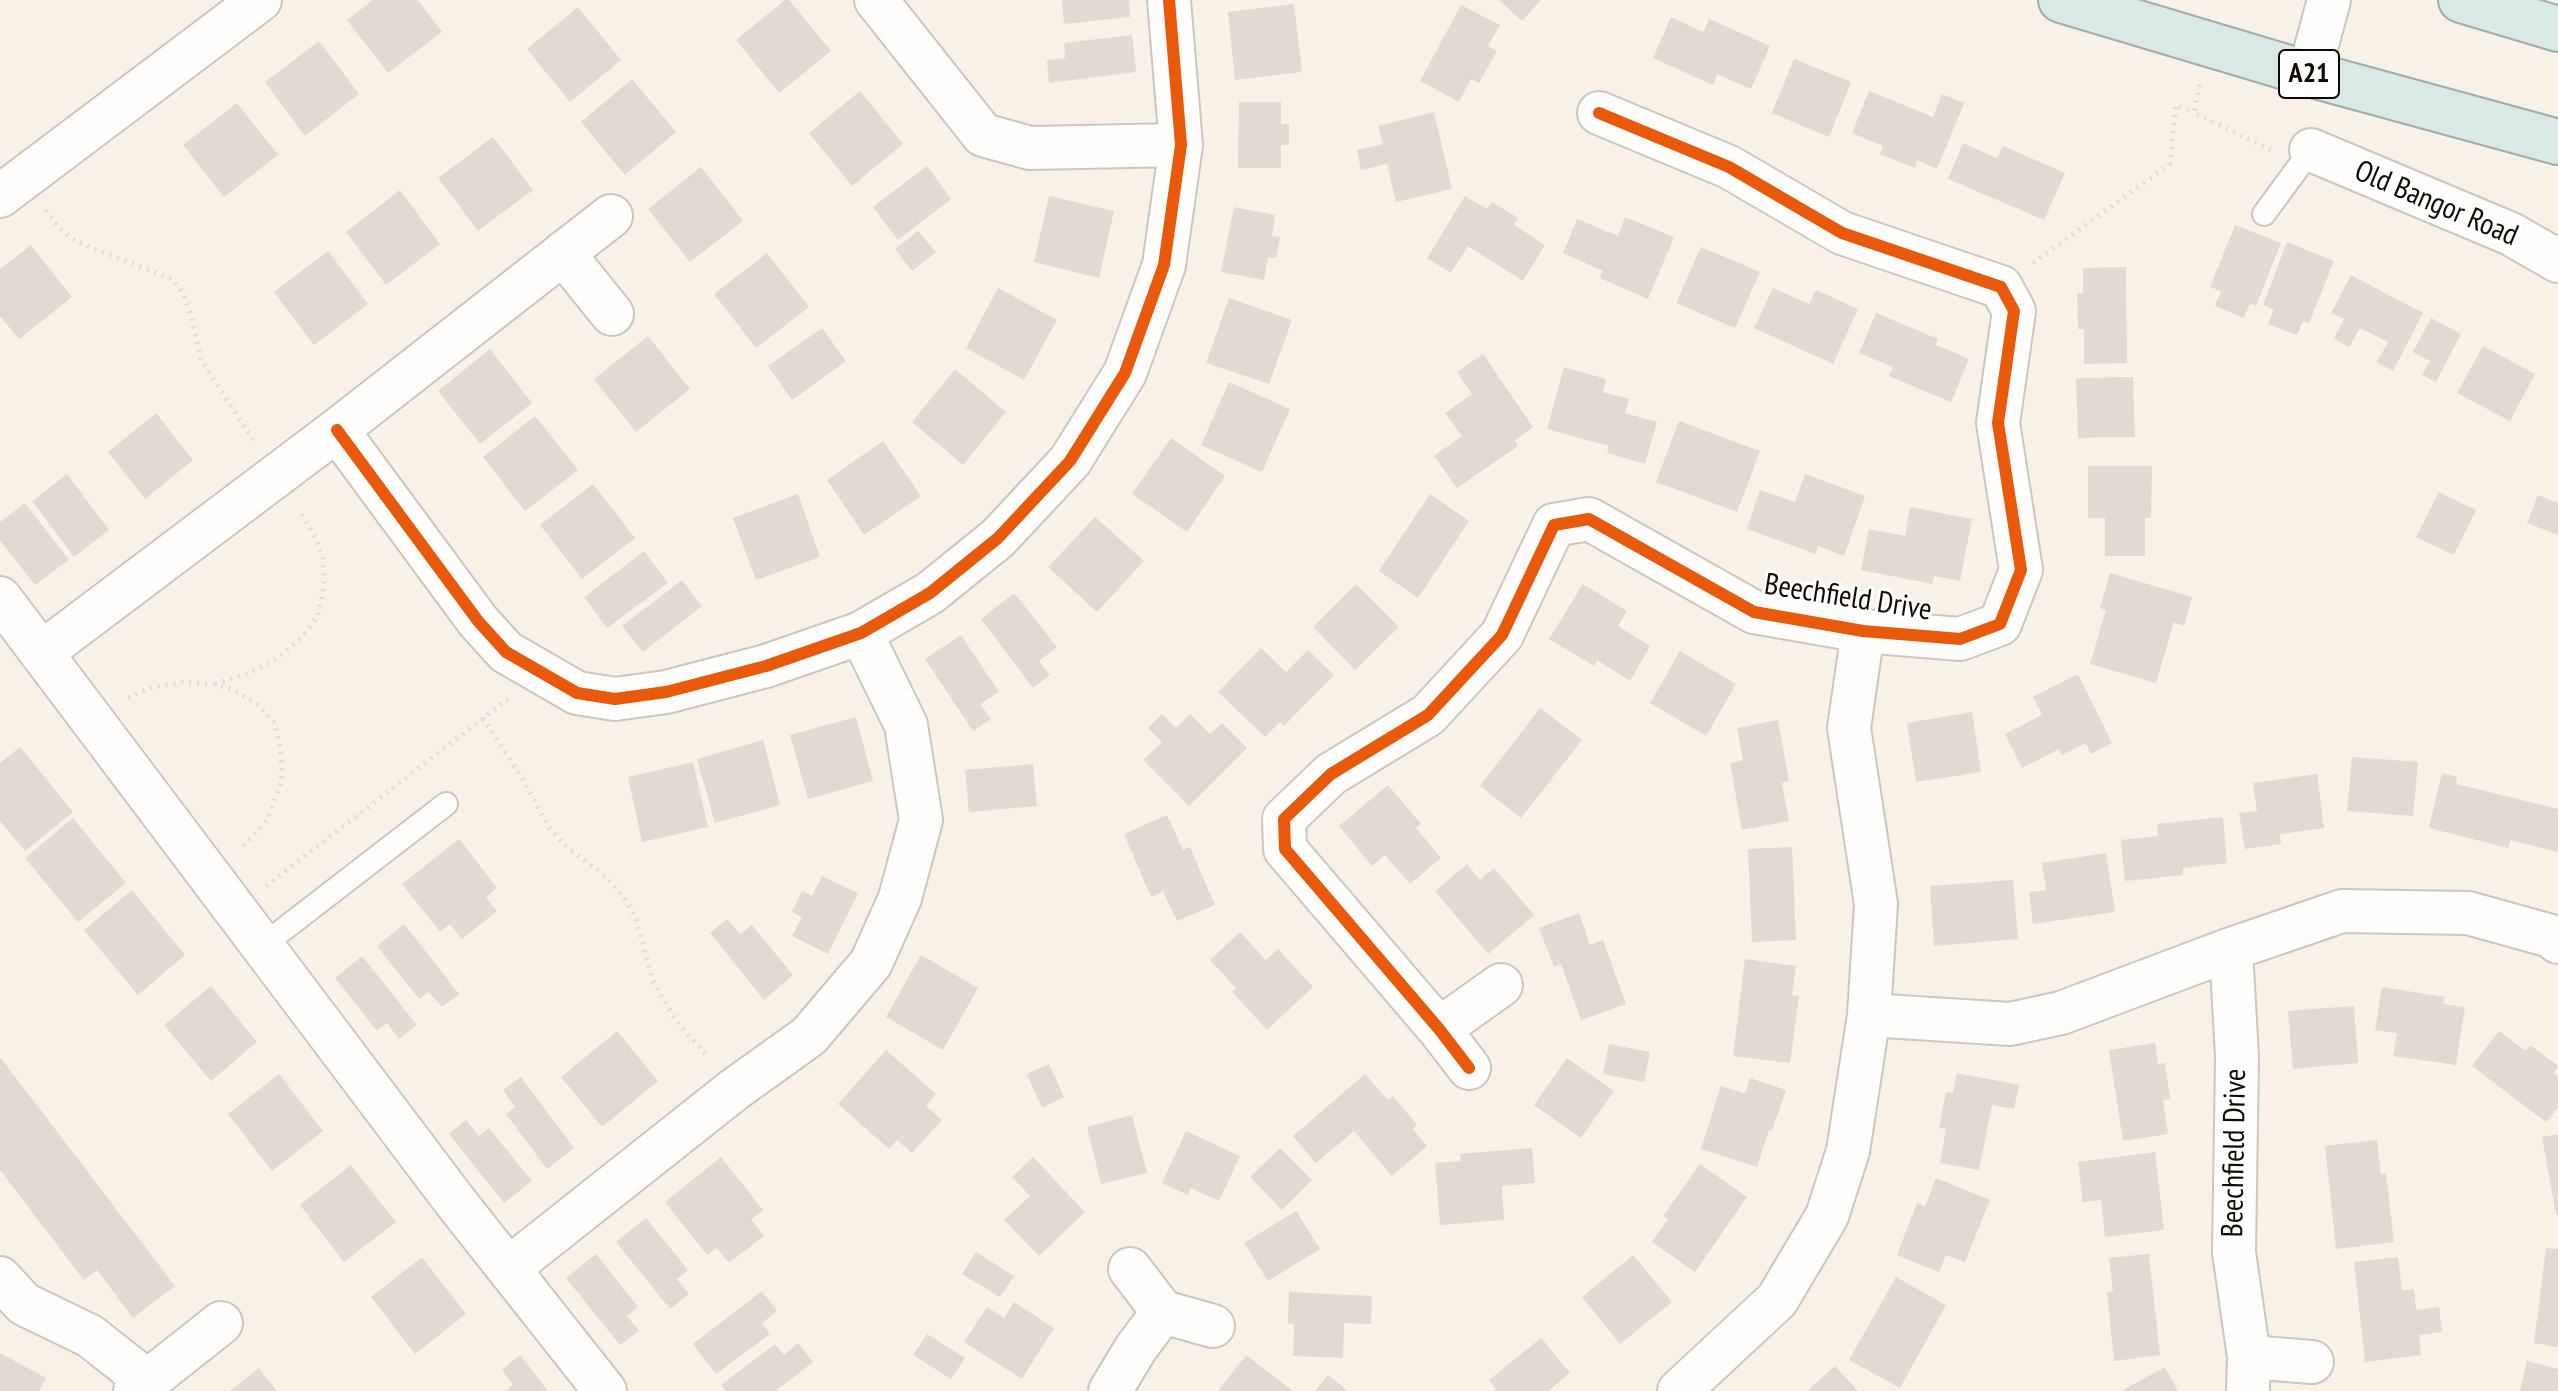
<!DOCTYPE html>
<html>
<head>
<meta charset="utf-8">
<style>
	body { margin:0 }
	canvas { display:block; background:#f8f1e8 }
</style>
</head>
<body>
<canvas width="2558" height="1391"></canvas>
<script>
const g = document.querySelector('canvas').getContext('2d');
g.lineJoin = 'round';
function paint(path, color) {
  g.fillStyle = color;
  g.fill(path, 'evenodd');
}
function toPath(rows) {
  const path = new Path2D();
  for (const r of rows) {
    path.moveTo(r[0], r[1]);
    for (let i = 2; i < r.length; i += 2) path.lineTo(r[i], r[i + 1]);
  }
  return path;
}
function stroke(path, color, width, dash) {
  g.strokeStyle = color;
  g.lineWidth = width;
  g.lineCap = dash ? 'butt' : 'round';
  g.setLineDash(dash || []);
  g.stroke(path);
}
function write(font, color, halo, rows, align = 'center') {
  g.font = font + ' "PT Sans Narrow",sans-serif';
  g.lineWidth = 6;
  g.setLineDash([]);
  g.textBaseline = 'middle';
  g.strokeStyle = halo;
  g.fillStyle = color;
  for (const [text, x, y, turn = 0] of rows) {
    g.save();
    g.translate(x, y);
    g.rotate((+turn || 0) * Math.PI / 180);
    g.textAlign = isNaN(turn) ? turn : align;
    if (halo) g.strokeText(text, 0, 0);
    g.fillText(text, 0, 0);
    g.restore();
  }
}
paint(toPath([
	[373,0,418,0,442,32,388,73,347,20],
	[785,0,789,0,831,51,779,93,736,40],
	[1062,0,1129,0,1130,17,1064,24],
	[1499,0,1541,0,1522,21],
	[1294,4,1302,72,1235,80,1228,12],
	[1461,5,1500,25,1488,46,1497,51,1479,83,1471,79,1459,102,1420,81],
	[578,7,621,60,570,102,527,49],
	[1671,17,1703,32,1709,19,1770,46,1751,89,1717,74,1713,85,1653,58],
	[1132,35,1136,72,1049,83,1047,60,1065,58,1064,43],
	[319,41,359,94,305,136,265,82],
	[1794,59,1851,82,1829,137,1772,113],
	[632,79,676,132,625,175,581,122],
	[860,91,903,144,852,186,809,133],
	[1869,91,1933,117,1942,94,1964,103,1937,169,1917,160,1915,168,1880,154,1883,146,1852,133],
	[1239,102,1281,102,1281,124,1289,124,1289,145,1281,145,1281,168,1238,168],
	[237,103,278,155,224,197,183,145],
	[1434,112,1452,189,1396,202,1387,164,1361,170,1357,150,1383,144,1378,126],
	[493,137,533,190,478,231,438,178],
	[1963,143,1997,158,2003,146,2065,173,2044,220,1948,179],
	[927,166,951,199,898,240,873,207],
	[701,167,743,221,690,262,648,209],
	[400,190,440,244,386,285,346,232],
	[1049,196,1114,211,1099,278,1034,262],
	[1465,196,1487,209,1492,202,1518,218,1514,225,1545,245,1523,281,1468,246,1451,273,1427,258],
	[1234,207,1275,215,1272,236,1280,237,1276,258,1268,257,1264,280,1221,272],
	[1625,217,1674,237,1648,299,1600,278,1603,271,1563,253,1577,219,1618,236],
	[2235,225,2281,243,2256,306,2250,303,2244,318,2215,306,2221,291,2210,287],
	[918,231,936,252,912,271,895,249],
	[2287,242,2334,261,2309,323,2303,321,2297,335,2268,324,2274,310,2263,305],
	[31,245,72,297,19,339,0,316,0,269],
	[1701,247,1760,272,1735,328,1676,303],
	[328,251,368,304,314,345,274,292],
	[767,253,809,307,756,348,714,294],
	[2126,267,2127,363,2084,364,2084,329,2078,329,2077,293,2083,293,2083,268],
	[2351,275,2423,313,2393,371,2377,362,2388,342,2360,328,2349,347,2334,339,2344,319,2331,313],
	[998,288,1057,320,1024,380,966,348],
	[1773,288,1809,304,1816,290,1858,309,1833,364,1754,328],
	[1229,298,1292,320,1269,384,1206,363],
	[1876,313,1938,339,1936,345,1969,359,1951,402,1889,376,1893,367,1859,353],
	[2431,318,2461,334,2436,382,2422,375,2430,361,2413,352],
	[822,328,846,361,792,400,768,366],
	[648,336,690,389,636,432,594,379],
	[2483,346,2535,374,2510,421,2457,393],
	[490,349,532,403,480,444,438,391],
	[1483,354,1533,427,1515,440,1518,446,1457,488,1434,456,1462,436,1445,413,1472,394,1457,372],
	[1564,367,1606,379,1603,392,1629,399,1625,413,1657,422,1645,464,1607,453,1609,446,1547,429],
	[955,369,1006,412,963,465,912,422],
	[2133,377,2135,437,2078,438,2076,378],
	[1229,382,1290,409,1262,472,1201,445],
	[156,413,193,460,145,499,108,452],
	[535,416,578,470,525,511,483,457],
	[1679,421,1760,451,1737,512,1656,482],
	[1171,438,1225,476,1187,532,1132,494],
	[883,441,921,496,864,535,827,480],
	[2088,466,2152,466,2151,518,2145,518,2145,556,2105,556,2105,518,2088,518],
	[67,474,109,530,74,557,32,501],
	[1805,474,1865,496,1844,556,1818,546,1816,554,1747,529,1760,490,1795,502],
	[593,484,635,538,582,579,540,525],
	[2439,492,2476,510,2454,555,2416,537],
	[798,494,820,557,756,580,733,518],
	[1430,494,1469,521,1418,598,1379,571],
	[2538,495,2558,503,2558,535,2527,523],
	[25,503,69,560,35,585,0,540,0,522],
	[1910,507,1972,519,1960,581,1934,576,1932,584,1861,570,1869,529,1905,536],
	[1095,517,1144,561,1097,612,1048,567],
	[644,551,668,583,607,628,584,597],
	[2110,573,2192,597,2184,626,2174,622,2156,683,2090,664,2106,610,2100,608],
	[682,580,702,606,643,652,622,626],
	[1356,584,1399,627,1355,670,1313,627],
	[1583,584,1627,611,1618,626,1650,646,1630,681,1597,660,1594,666,1549,639],
	[1014,593,1057,647,1039,661,1050,675,1033,688,981,619],
	[961,635,999,692,980,704,991,719,973,731,925,659],
	[1261,648,1286,672,1308,650,1334,675,1284,726,1280,722,1265,737,1218,692],
	[1680,651,1736,684,1706,736,1650,703],
	[2078,674,2112,743,2091,754,2086,743,2062,755,2059,749,2022,768,2005,734,2042,715,2033,697],
	[1540,708,1582,740,1521,818,1480,786],
	[1972,712,1981,772,1916,782,1907,723],
	[1162,714,1176,728,1190,714,1210,734,1222,723,1247,748,1189,806,1143,760,1162,742,1148,728],
	[856,717,873,781,808,799,790,735],
	[1778,720,1789,781,1782,783,1789,821,1742,830,1730,763,1743,760,1737,728],
	[763,740,780,805,715,823,697,759],
	[20,747,73,812,25,851,0,821,0,763],
	[2352,757,2418,762,2413,816,2347,811],
	[693,762,708,827,642,842,628,777],
	[1033,764,1037,806,969,812,965,770],
	[2442,773,2457,777,2456,784,2558,809,2558,852,2510,840,2508,848,2429,828],
	[2317,774,2324,828,2280,834,2281,844,2245,849,2239,813,2257,811,2253,783],
	[1388,785,1421,824,1416,828,1441,858,1410,884,1385,855,1372,866,1339,826],
	[1167,815,1183,850,1190,847,1215,905,1177,921,1163,891,1151,897,1124,834],
	[2223,817,2227,863,2183,868,2183,875,2125,881,2121,840,2158,836,2157,824],
	[73,818,126,883,78,922,25,858],
	[459,839,497,888,486,897,497,911,462,939,450,924,440,932,402,884],
	[1792,847,1796,940,1752,942,1748,849],
	[2106,853,2115,912,2033,924,2029,892,2046,890,2042,863],
	[1467,864,1480,880,1494,868,1534,915,1488,954,1435,891],
	[822,876,858,893,828,954,792,936,802,917,792,912,802,891,812,896],
	[2013,880,2018,939,1934,946,1930,886],
	[132,890,185,955,138,995,84,930],
	[1579,913,1590,945,1603,940,1626,1004,1581,1020,1561,964,1554,967,1539,928],
	[727,919,740,934,752,925,793,975,764,1000,710,933],
	[404,924,459,994,442,1007,429,992,419,999,377,946],
	[1240,932,1266,960,1278,949,1313,987,1267,1030,1232,992,1236,988,1210,960],
	[921,955,978,988,943,1050,886,1017],
	[362,956,417,1025,399,1039,387,1023,377,1031,335,978],
	[1745,959,1796,966,1792,995,1799,996,1790,1063,1733,1056],
	[211,986,257,1042,211,1081,164,1025],
	[2382,987,2445,997,2443,1004,2465,1007,2456,1065,2393,1056,2397,1033,2375,1030],
	[2354,1006,2358,1063,2293,1069,2288,1011],
	[617,1031,658,1081,602,1127,561,1077],
	[2499,1031,2526,1051,2530,1045,2558,1066,2554,1073,2558,1076,2558,1107,2546,1122,2472,1066],
	[2155,1043,2158,1064,2165,1063,2170,1099,2163,1100,2168,1134,2123,1141,2109,1050],
	[1609,1044,1650,1052,1644,1082,1603,1074],
	[886,1050,936,1094,926,1106,942,1120,912,1153,897,1140,889,1149,838,1104],
	[0,1057,175,1286,133,1318,97,1270,84,1280,0,1170],
	[1567,1058,1614,1091,1581,1138,1534,1105],
	[1049,1064,1064,1097,1042,1108,1027,1074],
	[1957,1073,2019,1085,2014,1109,1992,1105,1979,1170,1940,1163,1946,1129,1939,1128,1946,1092,1953,1093],
	[279,1074,323,1131,272,1171,228,1114],
	[1365,1074,1388,1100,1393,1096,1417,1125,1413,1129,1427,1146,1392,1176,1354,1131,1316,1163,1293,1136],
	[521,1077,574,1148,547,1169,506,1114,515,1107,503,1090],
	[1750,1078,1786,1090,1772,1131,1769,1130,1757,1167,1701,1149,1721,1086,1745,1094],
	[1132,1115,1147,1173,1101,1184,1087,1127],
	[466,1120,479,1136,489,1128,532,1181,504,1203,449,1134],
	[1186,1131,1240,1156,1219,1201,1191,1188,1188,1195,1162,1183],
	[2558,1134,2558,1215,2556,1215,2542,1137],
	[2377,1140,2381,1174,2386,1173,2394,1242,2336,1249,2325,1146],
	[1280,1148,1312,1180,1282,1210,1250,1177],
	[1532,1148,1535,1183,1502,1186,1504,1220,1440,1225,1435,1163,1461,1161,1460,1154],
	[2155,1152,2164,1230,2105,1237,2101,1200,2083,1202,2078,1162],
	[721,1157,763,1210,751,1219,764,1236,729,1263,717,1248,707,1255,665,1202],
	[1033,1157,1085,1212,1039,1256,1004,1220,1030,1196,1012,1177],
	[1700,1164,1747,1197,1695,1272,1652,1242,1668,1219,1663,1216],
	[351,1165,396,1222,344,1262,300,1205],
	[1936,1178,1990,1200,1965,1262,1946,1255,1939,1272,1897,1255,1917,1203,1925,1206],
	[1296,1211,1320,1249,1268,1281,1244,1243],
	[646,1218,688,1270,677,1279,689,1294,670,1309,616,1242],
	[2546,1248,2558,1249,2558,1347,2534,1343],
	[976,1252,1014,1276,1000,1297,962,1274],
	[596,1254,638,1307,627,1316,639,1331,620,1345,566,1278],
	[2149,1254,2160,1355,2114,1361,2107,1292,2113,1291,2109,1258],
	[1633,1255,1672,1302,1620,1344,1582,1297],
	[422,1257,466,1314,415,1354,371,1297],
	[2398,1257,2402,1290,2414,1289,2416,1310,2439,1307,2442,1332,2419,1335,2421,1355,2365,1362,2354,1262],
	[1896,1277,1946,1305,1900,1388,1849,1360],
	[762,1291,777,1311,762,1323,770,1334,716,1374,693,1344],
	[1289,1292,1372,1296,1371,1324,1344,1323,1343,1358,1293,1356,1294,1324,1288,1324],
	[1014,1302,1054,1328,1022,1379,964,1342,987,1307,1004,1318],
	[927,1334,965,1358,951,1379,913,1355],
	[1541,1338,1570,1373,1548,1391,1493,1391,1496,1389,1489,1380],
	[798,1343,813,1362,776,1391,726,1391,721,1385,775,1344,784,1355],
	[0,1353,46,1378,39,1391,0,1391],
	[520,1355,548,1391,505,1391,513,1385,502,1370],
	[1246,1355,1293,1391,1218,1391],
	[2527,1361,2558,1369,2558,1391,2520,1391],
	[1835,1366,1858,1391,1807,1391],
	[2165,1367,2178,1391,2121,1391],
	[259,1368,277,1391,230,1391],
	[1328,1375,1348,1391,1315,1391]
]), '#e1d9d2');
const service = toPath([
	[2264,214,2311,150],
	[262,946,446,804]
]);
const minor = toPath([
	[876,0,983,135,1030,148,1181,145],
	[2309,74,2329,0],
	[2311,150,2511,234,2558,261],
	[0,196,260,0],
	[563,253,612,314],
	[337,430,478,621,506,652,577,693,615,699,666,692,766,666,861,633,930,593,998,538,1070,461,1125,373,1164,265,1181,145,1169,0],
	[0,598,454,1200,605,1391],
	[41,653,337,430,611,216],
	[2231,949,2237,1057,2234,1252,2249,1357,2248,1391],
	[1869,1015,2010,1024,2061,1013,2231,949,2342,911,2468,913,2551,936,2558,942],
	[1439,1029,1501,985],
	[1469,1068,1439,1029,1285,849,1284,819,1331,774,1428,715,1502,635,1554,525,1589,519,1754,612,1863,631,1960,639,2000,624,2021,570,1998,423,2014,311,2001,287,1842,233,1729,167,1599,113],
	[509,1268,735,1089,809,1036,871,963,900,898,921,820,906,725,861,633],
	[1130,1269,1163,1312,1213,1326],
	[0,1278,24,1304,90,1336,147,1381],
	[2249,1357,2312,1362],
	[135,1391,221,1323],
	[1110,1391,1136,1348,1163,1312],
	[1679,1391,1777,1300,1827,1216,1848,1151,1869,1015,1876,904,1849,728,1863,631]
]);
const trunk = toPath([
	[2061,0,2309,74,2558,142],
	[2461,0,2558,29]
]);
stroke(service, '#cdc6be', 26);
stroke(minor, '#cdc6be', 46);
stroke(trunk, '#9eaeaa', 48);
stroke(toPath([
	[2200,85,2194,113,2271,150],
	[46,210,60,229,77,242,172,279,184,294,193,323,201,360,253,440],
	[2033,263,2170,164,2176,105,2194,113],
	[215,684,250,673,279,657,302,637,318,616,324,586,323,559,314,534,300,512],
	[128,698,150,688,182,682,214,684,233,690,257,704,274,722,281,751,282,780,267,820,241,849],
	[483,718,521,776,550,829,567,847,606,877,623,896,635,916,653,981,676,1021,708,1057],
	[266,886,508,699]
]), '#dedcd9', 5, [2, 6]);
stroke(service, '#fefdfc', 22);
stroke(minor, '#fefdfc', 42);
stroke(trunk, '#dae8e6', 44);
stroke(toPath([
	[337,430,478,621,506,652,577,693,615,699,666,692,766,666,861,633,930,593,998,538,1070,461,1125,373,1164,265,1181,145,1169,0],
	[1469,1068,1439,1029,1285,849,1284,819,1331,774,1428,715,1502,635,1554,525,1589,519,1754,612,1863,631,1960,639,2000,624,2021,570,1998,423,2014,311,2001,287,1842,233,1729,167,1599,113]
]), '#e8590c', 12);
for (const [x, y, w] of [
	[2309,74,60]
]) {
  const box = new Path2D();
  box.roundRect(x - w / 2, y - 24, w, 48, 6);
  g.fillStyle = '#fff';
  g.fill(box);
  stroke(box, '#100a03', 2);
}
write('bold 28px', '#100a03', null, [
	["A21",2309,74]
]);
write('30px', '#100a03', '#fff', [
	["Old Bangor Road",2436,204,23],
	["Beechfield Drive",1848,598,9],
	["Beechfield Drive",2235,1153,-89]
]);
</script>
</body>
</html>
